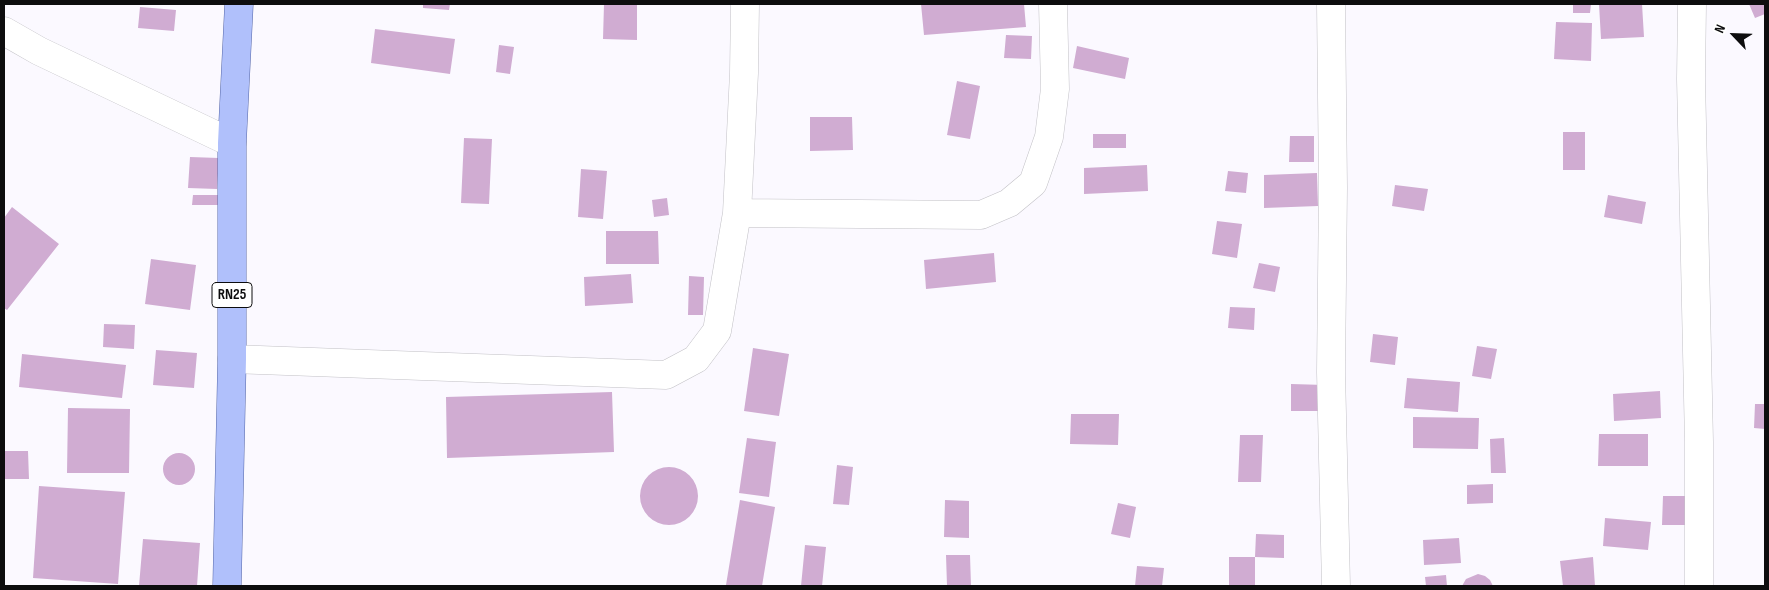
<!DOCTYPE html>
<html>
<head>
<meta charset="utf-8">
<style>
	body { margin:0 }
	#map { position:relative; width:1769px; height:590px; overflow:hidden; background:#fbf9ff; font-family:"Sofia Sans Condensed",sans-serif }
	canvas { display:block }
	.frame { position:absolute; inset:0; border:5px solid #0d0d0e; pointer-events:none }
	.north { position:absolute; left:1709px; top:10px; width:50px; height:50px; -webkit-text-stroke:4px #fff; paint-order:stroke; rotate:294deg; font-size:14px; font-weight:700; line-height:20px; text-align:center; color:#0d0d0e }
	.north::after { content:''; display:block; margin:auto; width:18px; height:22px; background:#0d0d0e; clip-path:polygon(50% 0,100% 100%,50% 72%,0 100%) }
</style>
</head>
<body>
<div id="map">
<canvas width="1769" height="590"></canvas>
<div class="frame"></div>
<div class="north">N</div>
</div>
<script>
const g = document.querySelector('canvas').getContext('2d');
g.lineJoin = 'round';
function paint(path, color) {
  g.fillStyle = color;
  g.fill(path, 'evenodd');
}
function toPath(rows) {
  const path = new Path2D();
  for (const r of rows) {
    if (r.length === 3) {
      path.moveTo(r[0] + r[2], r[1]);
      path.arc(r[0], r[1], r[2], 0, 2 * Math.PI);
      continue;
    }
    path.moveTo(r[0], r[1]);
    for (let i = 2; i < r.length; i += 2) path.lineTo(r[i], r[i + 1]);
  }
  return path;
}
function stroke(path, color, width, dash) {
  g.strokeStyle = color;
  g.lineWidth = width;
  g.lineCap = dash ? 'butt' : 'round';
  g.setLineDash(dash || []);
  g.stroke(path);
}
function write(font, color, halo, rows, align = 'center') {
  g.font = font + ' "Sofia Sans Condensed",sans-serif';
  g.lineWidth = 4;
  g.setLineDash([]);
  g.textBaseline = 'middle';
  g.strokeStyle = halo;
  g.fillStyle = color;
  for (const [text, x, y, turn = 0] of rows) {
    g.save();
    g.translate(x, y);
    g.rotate((+turn || 0) * Math.PI / 180);
    g.textAlign = isNaN(turn) ? turn : align;
    if (halo) g.strokeText(text, 0, 0);
    g.fillText(text, 0, 0);
    g.restore();
  }
}
paint(toPath([
	[423,4,450,4,449,10,423,8],
	[604,4,637,4,637,40,603,39],
	[921,4,1024,4,1026,27,924,35],
	[1573,4,1591,4,1590,13,1573,13],
	[1599,4,1642,4,1644,37,1601,39],
	[1749,4,1765,4,1765,14,1755,18],
	[140,7,176,10,174,31,138,28],
	[1556,22,1592,23,1591,61,1554,59],
	[375,29,455,39,450,74,371,63],
	[1006,35,1032,36,1031,59,1004,58],
	[499,45,514,47,510,74,496,72],
	[1077,46,1129,58,1125,79,1073,68],
	[957,81,980,86,970,139,947,135],
	[810,117,852,117,853,150,810,151],
	[1563,132,1585,132,1585,170,1563,170],
	[1093,134,1126,134,1126,148,1093,148],
	[1290,136,1314,136,1314,162,1289,162],
	[464,138,492,139,489,204,461,203],
	[190,157,219,158,217,189,188,188],
	[1147,165,1148,191,1084,194,1084,168],
	[581,169,607,171,603,219,578,217],
	[1228,171,1248,173,1246,193,1225,191],
	[1317,173,1318,206,1264,208,1264,175],
	[1395,185,1428,189,1424,211,1392,206],
	[193,195,220,195,220,205,192,205],
	[1608,195,1646,202,1642,224,1604,217],
	[667,198,669,215,654,217,652,200],
	[12,207,59,244,7,310,4,308,4,218],
	[1217,221,1242,224,1237,258,1212,254],
	[606,231,658,231,659,264,606,264],
	[994,253,996,282,926,289,924,260],
	[151,259,196,265,190,310,145,304],
	[1259,263,1280,267,1275,292,1253,288],
	[631,274,633,303,585,306,584,277],
	[689,276,704,277,703,315,688,315],
	[1230,307,1255,308,1254,330,1228,328],
	[104,324,135,325,134,349,103,347],
	[1373,334,1398,337,1395,365,1370,362],
	[1477,346,1497,349,1491,379,1472,376],
	[753,348,789,354,779,416,744,411],
	[156,350,197,353,194,388,153,385],
	[22,354,126,365,122,398,19,387],
	[1407,378,1460,382,1458,412,1404,408],
	[1291,384,1325,385,1324,411,1291,411],
	[1660,391,1661,418,1614,421,1613,394],
	[612,392,614,452,447,458,446,397],
	[1755,404,1765,404,1765,429,1754,428],
	[68,408,130,409,129,473,67,473],
	[1071,414,1119,414,1118,445,1070,444],
	[1413,417,1479,418,1478,449,1413,448],
	[1599,434,1648,434,1648,466,1598,466],
	[1240,435,1263,435,1261,482,1238,482],
	[747,438,776,442,769,497,739,493],
	[1504,438,1506,473,1491,473,1490,439],
	[4,451,28,451,29,479,4,479],
	[179,469,16],
	[837,465,853,467,849,505,833,504],
	[669,496,29],
	[1493,484,1493,503,1467,504,1467,485],
	[39,486,125,492,118,584,33,578],
	[1663,496,1689,496,1689,525,1662,525],
	[740,500,775,507,762,586,726,585],
	[945,500,969,501,969,538,944,537],
	[1118,503,1136,507,1130,538,1111,534],
	[1605,518,1651,522,1648,550,1603,546],
	[1256,534,1284,535,1284,558,1255,557,1255,586,1229,586,1229,557,1255,557],
	[1459,538,1461,563,1424,565,1423,540],
	[143,539,200,543,197,586,139,586],
	[805,545,826,547,822,586,801,586],
	[946,555,970,555,971,586,947,586],
	[1593,557,1595,586,1563,586,1560,561],
	[1137,566,1164,568,1162,586,1135,586],
	[1478,574,1485,576,1490,580,1493,586,1462,586,1466,579],
	[1446,575,1447,586,1426,586,1425,577]
]), '#d0acd2');
const street = toPath([
	[1331,4,1333,188,1331,372,1336,586],
	[1692,4,1691,79,1699,442,1699,586],
	[4,31,39,51,232,143],
	[737,213,981,215,1009,203,1033,183,1049,137,1055,89,1053,4],
	[232,359,666,375,696,359,717,331,737,213,744,73,745,4]
]);
const primary = toPath([
	[227,586,232,359,232,143,239,4]
]);
stroke(street, '#c2c1c6', 29);
stroke(primary, '#5566a7', 29);
stroke(street, '#fff', 28);
stroke(primary, '#b0c0fb', 28);
for (const [x, y, w] of [
	[232,295,40]
]) {
  const box = new Path2D();
  box.roundRect(x - w / 2, y - 12.5, w, 25, 4);
  g.fillStyle = '#fff';
  g.fill(box);
  stroke(box, '#0d0d0e', 1);
}
write('bold 15px', '#0d0d0e', null, [
	["RN25",232,295]
]);
</script>
</body>
</html>
